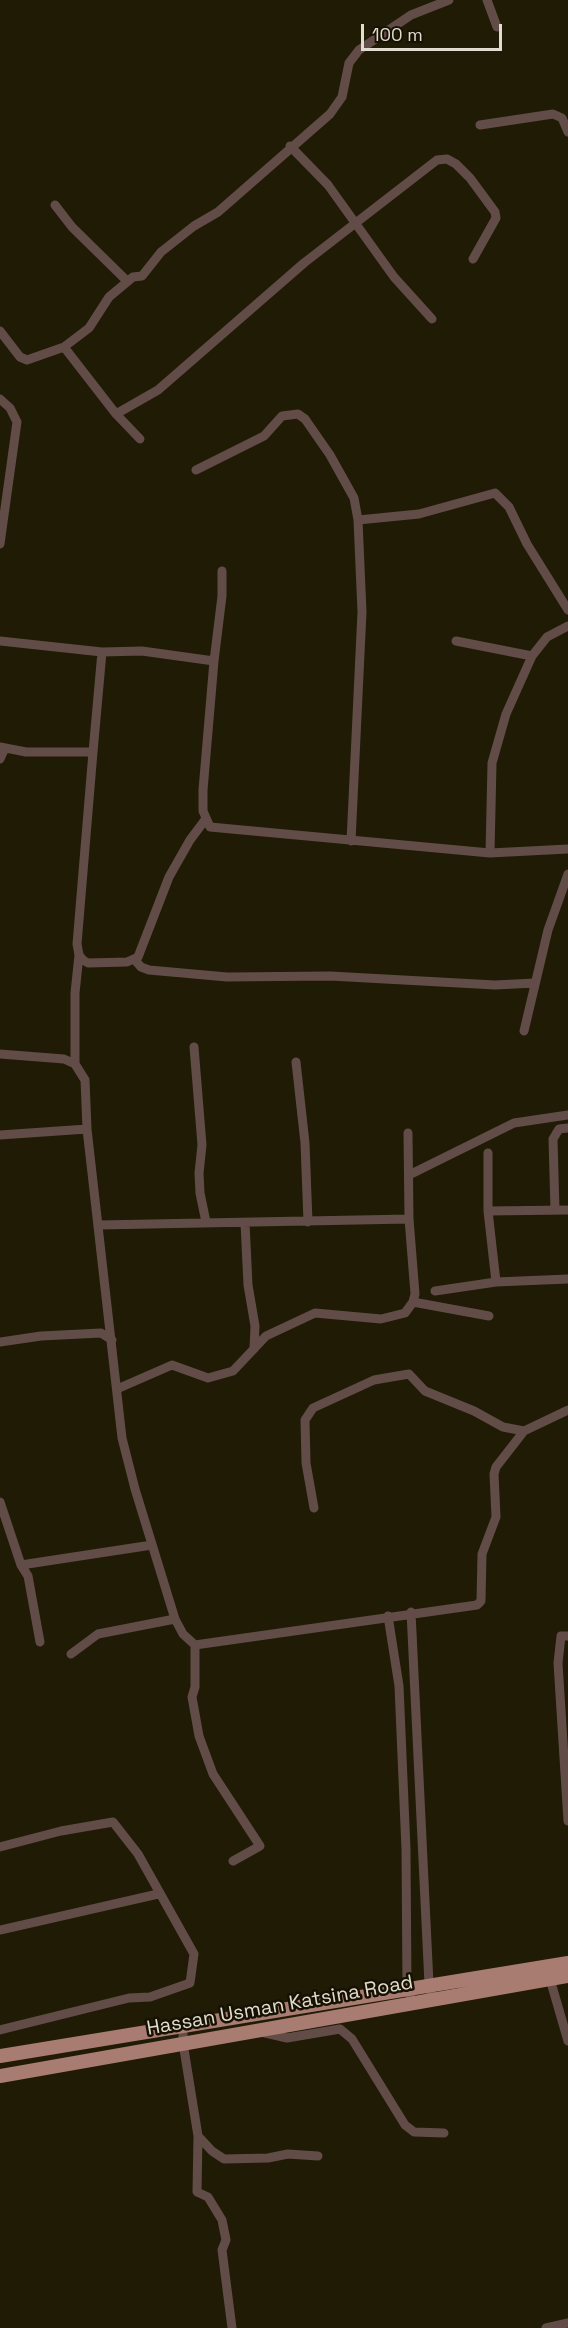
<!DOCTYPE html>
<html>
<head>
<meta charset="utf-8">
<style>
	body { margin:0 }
	#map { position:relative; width:568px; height:2328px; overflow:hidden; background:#201b05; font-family:"Space Grotesk",sans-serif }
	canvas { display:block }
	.scale { position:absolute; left:361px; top:24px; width:141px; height:27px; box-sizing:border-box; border:3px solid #e0dccf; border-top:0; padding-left:8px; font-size:18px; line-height:21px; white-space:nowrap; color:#e0dccf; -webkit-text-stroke:4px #171200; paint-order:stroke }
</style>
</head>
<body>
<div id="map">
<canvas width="568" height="2328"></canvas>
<div class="scale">100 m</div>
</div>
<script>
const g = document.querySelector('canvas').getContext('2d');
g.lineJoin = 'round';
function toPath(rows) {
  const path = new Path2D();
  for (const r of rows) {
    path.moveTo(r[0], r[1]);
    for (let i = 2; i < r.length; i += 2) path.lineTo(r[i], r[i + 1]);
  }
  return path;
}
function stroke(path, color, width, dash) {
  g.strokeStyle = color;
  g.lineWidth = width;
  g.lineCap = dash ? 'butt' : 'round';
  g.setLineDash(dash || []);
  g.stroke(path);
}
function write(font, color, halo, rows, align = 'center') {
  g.font = font + ' "Space Grotesk",sans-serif';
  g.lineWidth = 5;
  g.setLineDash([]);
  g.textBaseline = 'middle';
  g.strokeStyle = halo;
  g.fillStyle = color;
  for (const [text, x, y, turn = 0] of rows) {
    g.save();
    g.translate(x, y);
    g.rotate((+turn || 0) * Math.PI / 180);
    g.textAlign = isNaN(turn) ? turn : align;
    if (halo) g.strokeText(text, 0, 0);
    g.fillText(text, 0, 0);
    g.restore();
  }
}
stroke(toPath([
	[487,0,497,27],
	[480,125,553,114,562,118,568,132],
	[290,146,328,185,394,277,432,319],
	[55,205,72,227,127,281],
	[0,331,20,357,27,360,64,347,89,328,109,297,133,277,142,276,161,252,194,226,218,212,330,114,342,97,349,63,359,50,411,15,449,0],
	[64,347,116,414,140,439],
	[0,399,10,408,17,422,0,544],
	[116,414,158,390,304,263,437,160,447,159,456,164,470,178,495,212,496,218,473,259],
	[196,470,264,436,282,416,298,414,305,419,330,455,354,498,358,520,362,612,351,841],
	[358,520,419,514,495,493,509,507,527,544,568,610],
	[0,641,102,652],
	[456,641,532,656],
	[214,661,222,596,222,571],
	[0,747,26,752,93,752,102,652,142,651,214,661,203,790,203,811,210,827,490,853,568,849],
	[93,752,77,944,79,955,83,960,88,963,127,962,138,957,169,877,190,840,205,820],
	[0,759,5,748],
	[490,853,492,763,506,714,532,656,547,637,568,626],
	[79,955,75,993,75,1064,85,1080,87,1129,122,1438,135,1489,175,1619,183,1634,195,1645,477,1605,481,1601,482,1554,496,1517,494,1474,496,1467,524,1431,568,1410],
	[134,959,141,967,149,970,227,977,330,976,495,985,535,983],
	[524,1031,548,930,568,874],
	[194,1047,202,1145,199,1173,200,1193,206,1222],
	[0,1054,64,1059,75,1064],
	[296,1062,305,1143,308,1222],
	[0,1135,87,1129],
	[488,1153,488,1211,496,1282],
	[409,1175,514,1123,568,1115],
	[555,1210,553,1139,559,1129,568,1128],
	[488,1211,568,1210],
	[245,1223,248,1285,255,1326,254,1349],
	[99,1225,409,1219],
	[435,1291,496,1282,568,1279],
	[413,1302,489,1316],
	[0,1342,41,1336,101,1333,112,1340],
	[117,1389,172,1365,208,1378,233,1371,266,1336,315,1313,381,1319,405,1313,413,1302,415,1294,409,1219,408,1133],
	[0,1502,21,1565,28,1576,40,1642],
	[314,1508,306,1463,305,1420,313,1408,374,1380,409,1374,425,1391,474,1411,503,1427,524,1431],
	[21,1565,152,1545],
	[411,1612,429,1984,432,1999],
	[388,1616,399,1686,406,1849,407,1988,413,2002],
	[568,1636,561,1636,558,1663,568,1821],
	[195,1645,195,1687,192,1697,199,1736,213,1774,260,1846,233,1861],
	[71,1654,98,1634,175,1619],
	[0,1847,61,1831,113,1822,138,1854,194,1954,190,1983,150,1997,129,1998,0,2030],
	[0,1930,158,1894],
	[550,1979,568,2041],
	[183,2025,183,2043,198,2136,197,2192,208,2197,222,2220,226,2240,222,2250,232,2328],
	[261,2032,287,2038,340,2029,352,2039,405,2125,414,2132,444,2133],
	[198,2136,212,2151,224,2159,268,2158,288,2154,318,2156],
	[546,2328,568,2323]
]), '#624c47', 9);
stroke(toPath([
	[0,2056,568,1963],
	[0,2076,568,1976]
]), '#a97c71', 14);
write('20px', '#e0dccf', '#171200', [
	["Hassan Usman Katsina Road",280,2006,-10]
]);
</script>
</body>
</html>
